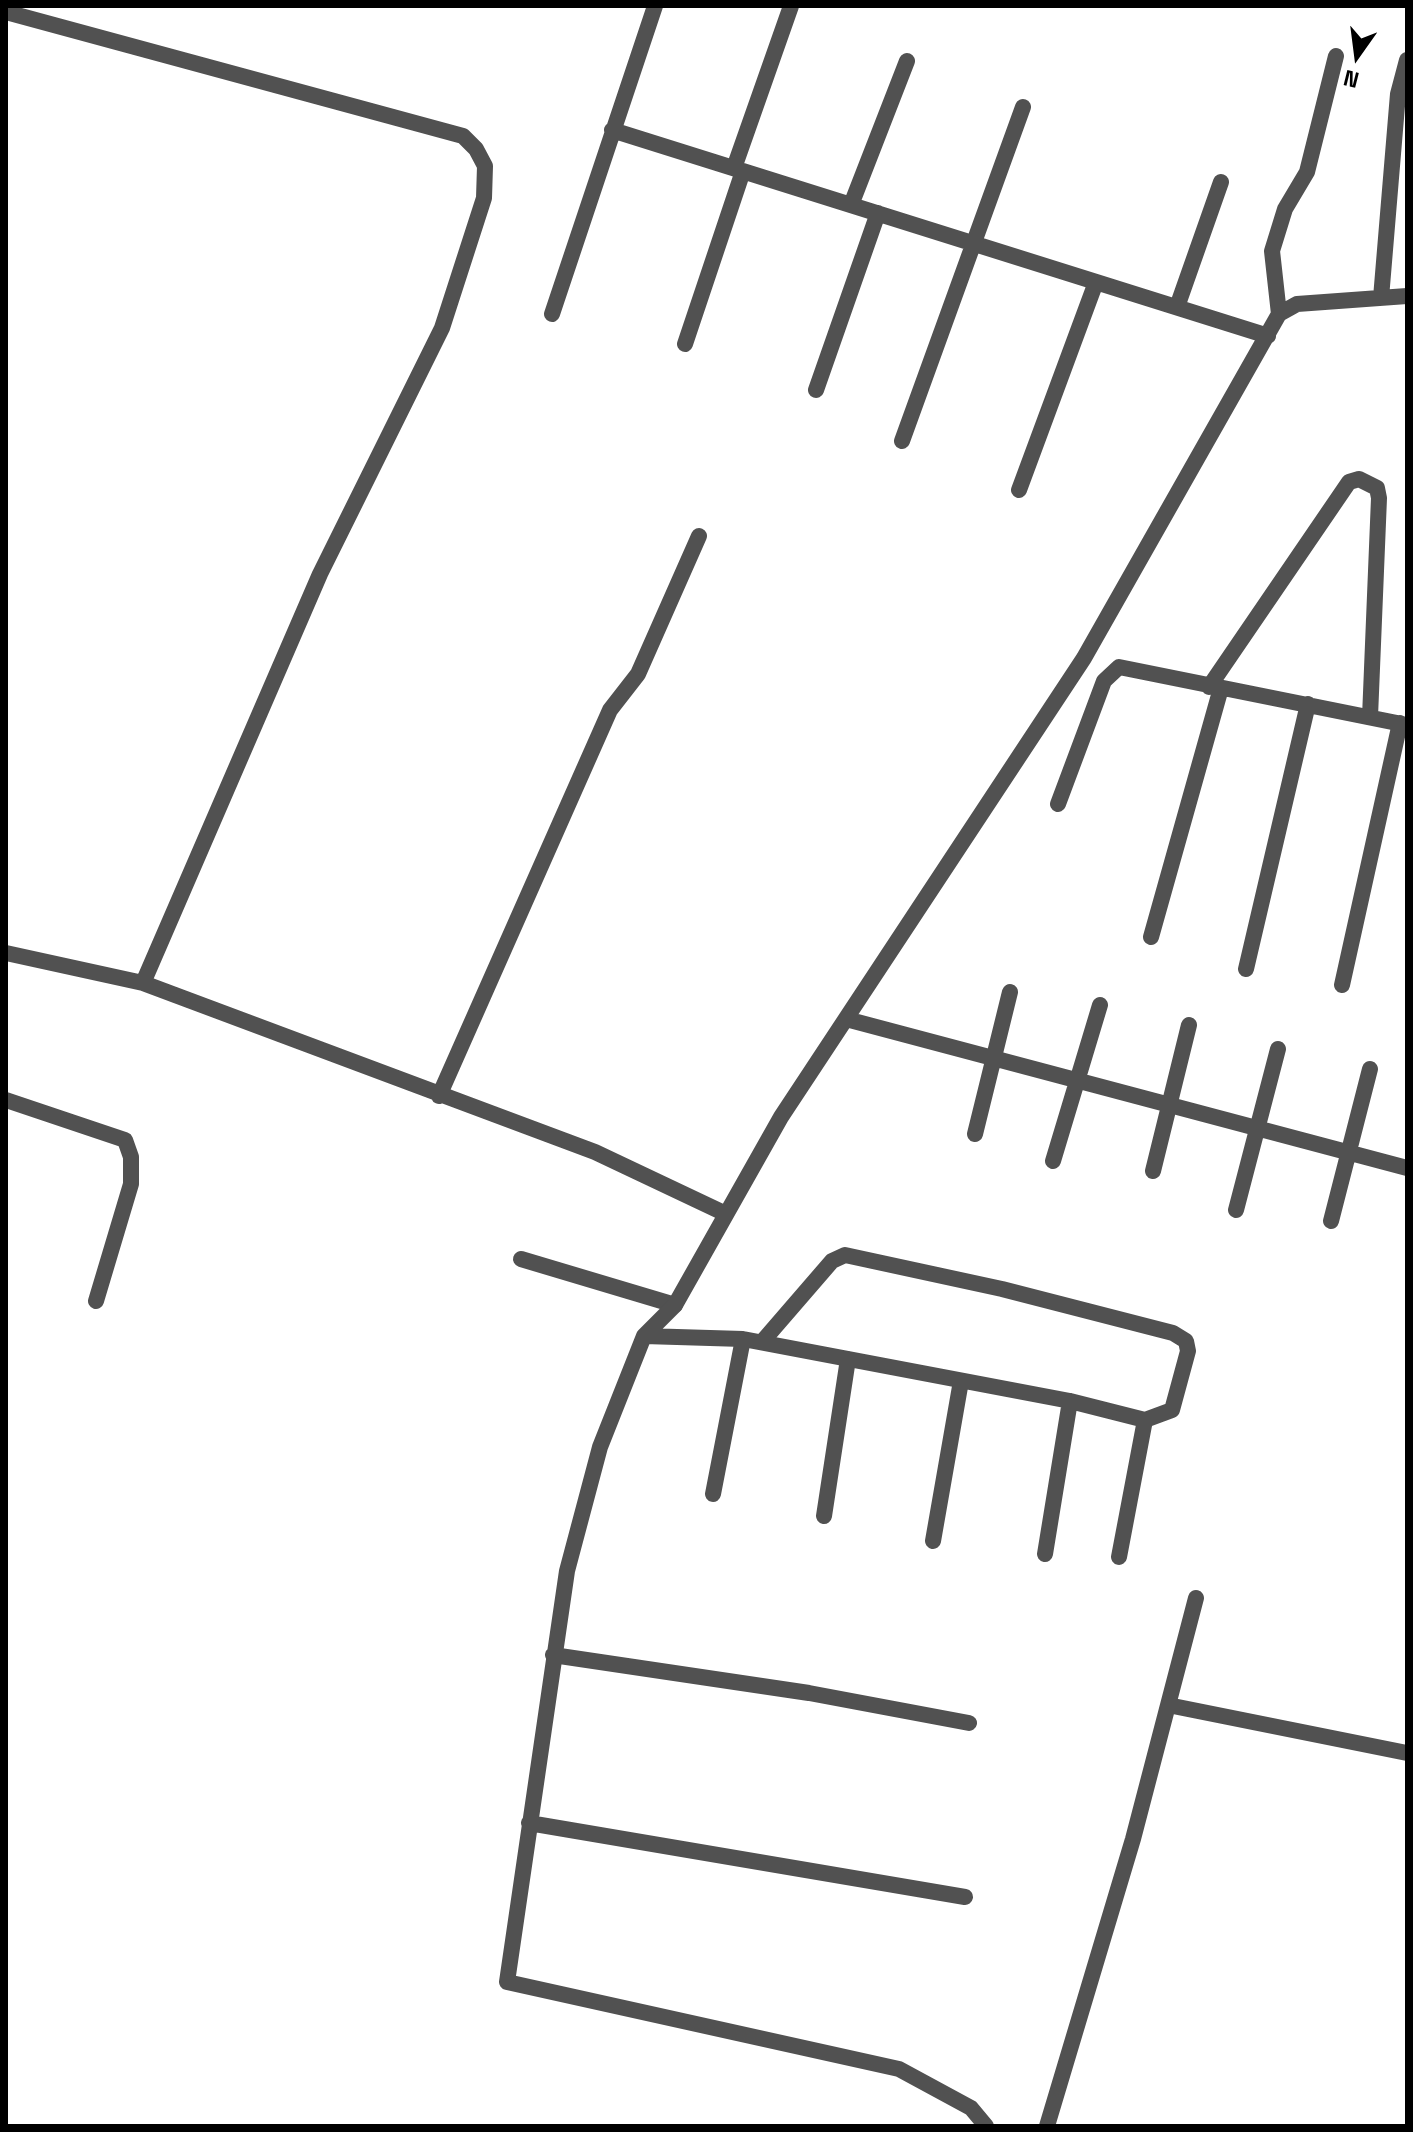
<!DOCTYPE html>
<html>
<head>
<meta charset="utf-8">
<style>
	body { margin:0 }
	#map { position:relative; width:1413px; height:2132px; overflow:hidden; background:#fff; font-family:"Space Grotesk",sans-serif }
	canvas { display:block }
	.frame { position:absolute; inset:0; border:8px solid #000; pointer-events:none }
	.north { position:absolute; left:1317px; top:16px; width:80px; height:80px; -webkit-text-stroke:6px #fff; paint-order:stroke; rotate:194deg; font-size:22px; font-weight:700; line-height:32px; text-align:center; color:#000 }
	.north::after { content:''; display:block; margin:auto; width:28px; height:36px; background:#000; clip-path:polygon(50% 0,100% 100%,50% 72%,0 100%) }
</style>
</head>
<body>
<div id="map">
<canvas width="1413" height="2132"></canvas>
<div class="frame"></div>
<div class="north">N</div>
</div>
<script>
const g = document.querySelector('canvas').getContext('2d');
g.lineJoin = 'round';
function toPath(rows) {
  const path = new Path2D();
  for (const r of rows) {
    path.moveTo(r[0], r[1]);
    for (let i = 2; i < r.length; i += 2) path.lineTo(r[i], r[i + 1]);
  }
  return path;
}
function stroke(path, color, width, dash) {
  g.strokeStyle = color;
  g.lineWidth = width;
  g.lineCap = dash ? 'butt' : 'round';
  g.setLineDash(dash || []);
  g.stroke(path);
}
stroke(toPath([
	[521,1259,675,1305]
]), '#515151', 16);
stroke(toPath([
	[6,12,463,136,476,149,485,166,484,198,442,328,320,574,143,983,6,953],
	[612,130,1268,336],
	[734,168,791,6],
	[851,205,907,61],
	[1381,298,1398,94,1407,60],
	[1177,307,1221,182],
	[552,314,655,6],
	[1279,314,1272,251,1285,209,1307,172,1336,56],
	[685,344,743,171],
	[816,390,878,213],
	[902,441,1023,107],
	[1019,490,1096,282],
	[1209,687,1349,482,1359,479,1377,488,1379,498,1370,717],
	[1058,804,1104,681,1119,667,1407,725],
	[1151,937,1221,688],
	[1246,969,1308,704],
	[143,983,595,1152,726,1214],
	[1342,985,1400,723],
	[846,1019,1407,1168],
	[439,1096,610,710,638,674,699,536],
	[6,1100,125,1140,131,1157,131,1184,96,1301],
	[975,1134,1010,992],
	[1053,1161,1100,1005],
	[1153,1171,1189,1025],
	[1236,1210,1278,1049],
	[1331,1221,1370,1069],
	[644,1336,743,1339,1070,1401,1145,1420,1172,1410,1188,1351,1186,1341,1173,1333,1002,1289,845,1255,832,1261,762,1342],
	[713,1494,743,1339],
	[824,1516,848,1359],
	[933,1541,961,1381],
	[1045,1554,1070,1401],
	[1119,1557,1145,1420],
	[553,1655,809,1693,969,1723],
	[1168,1705,1407,1753],
	[529,1823,965,1897],
	[986,2126,971,2108,899,2069,507,1982,567,1571,600,1447,644,1336,675,1305,781,1117,1084,658,1279,314,1297,304,1407,296],
	[1047,2126,1133,1839,1196,1598]
]), '#515151', 16);
</script>
</body>
</html>
